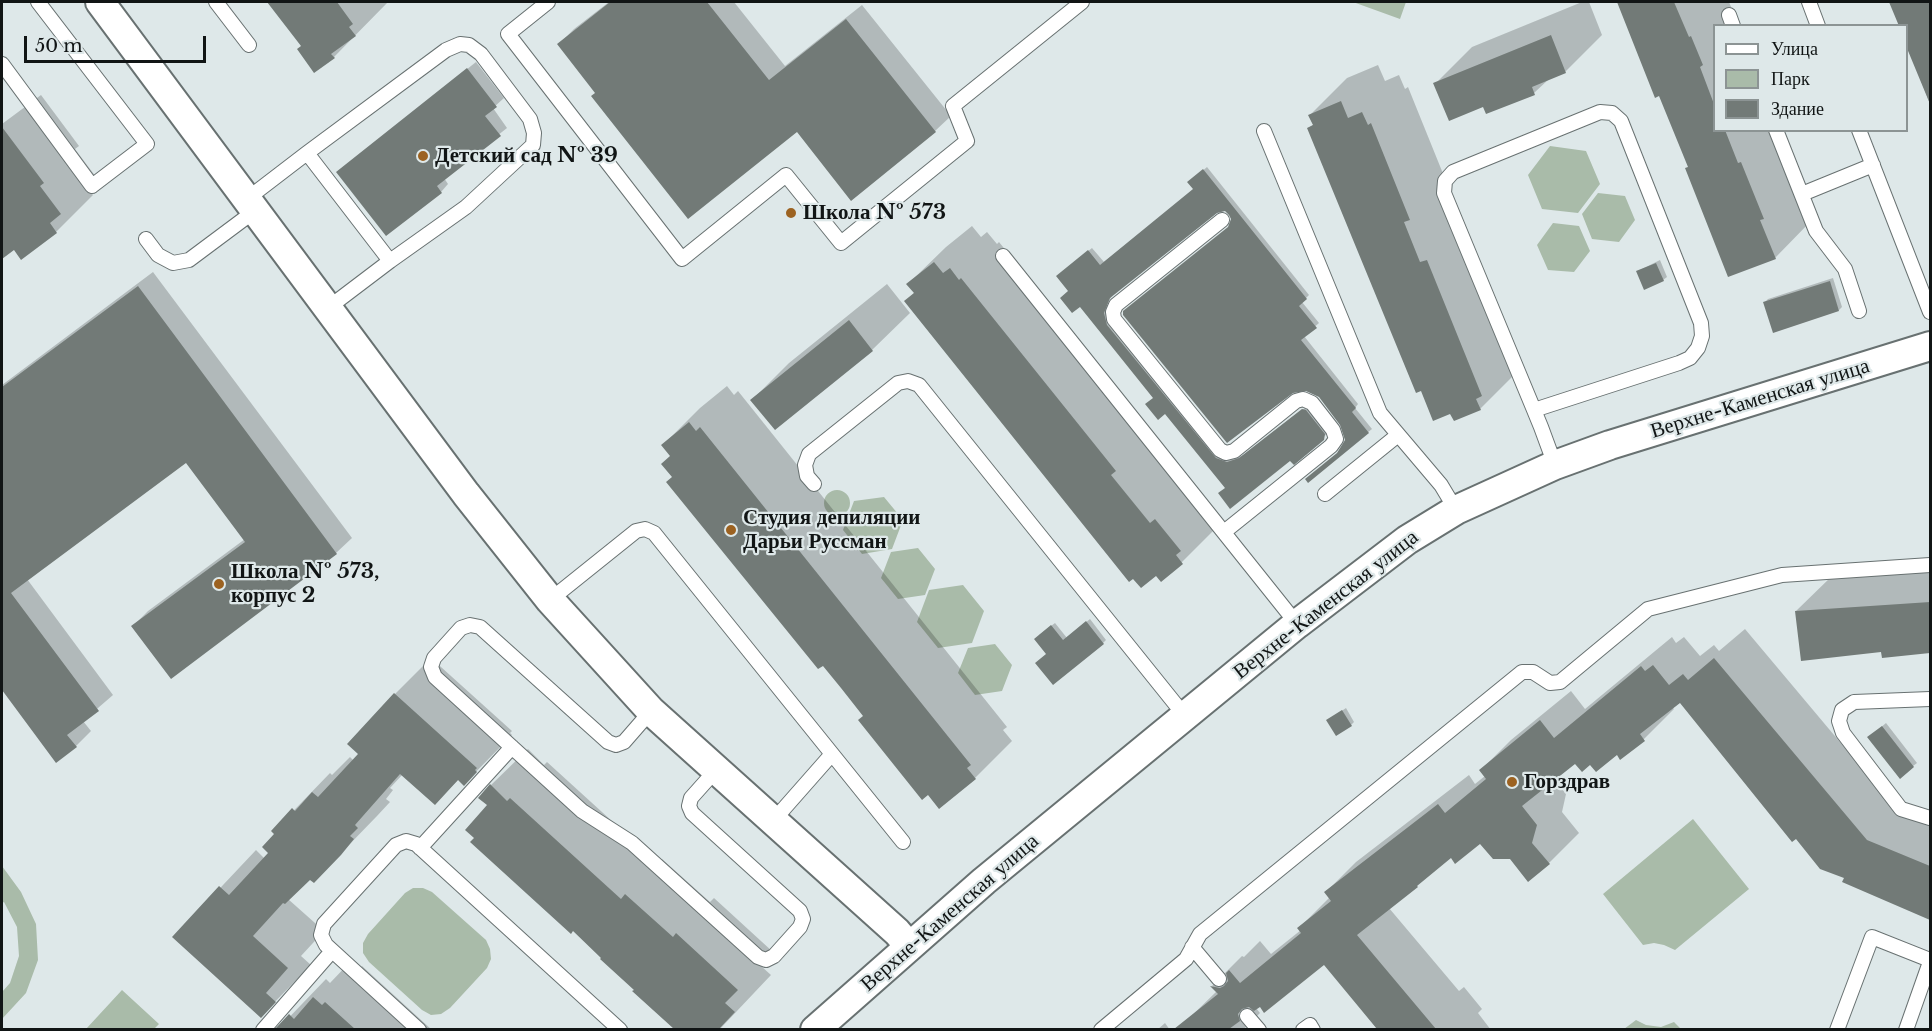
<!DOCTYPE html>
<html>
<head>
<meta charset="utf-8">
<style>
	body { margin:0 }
	#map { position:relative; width:1932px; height:1031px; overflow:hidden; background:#dee8e9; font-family:"Libre Baskerville",serif }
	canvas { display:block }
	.frame { position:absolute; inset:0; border:3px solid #111515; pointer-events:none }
	.legend { position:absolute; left:1713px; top:24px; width:195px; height:108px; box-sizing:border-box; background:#dee8e9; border:2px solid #8c9494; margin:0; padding:8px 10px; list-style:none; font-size:18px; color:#111515 }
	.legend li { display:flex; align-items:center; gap:12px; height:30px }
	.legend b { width:30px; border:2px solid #8c9494 }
	.scale { position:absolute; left:24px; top:36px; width:182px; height:27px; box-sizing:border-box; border:3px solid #111515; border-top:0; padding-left:8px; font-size:18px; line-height:21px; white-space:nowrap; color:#111515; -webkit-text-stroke:4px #dee8e9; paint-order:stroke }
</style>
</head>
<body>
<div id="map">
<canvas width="1932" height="1031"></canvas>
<div class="frame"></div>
<ul class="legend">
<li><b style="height:8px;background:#fff"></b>Улица</li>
<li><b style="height:16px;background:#a9bba9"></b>Парк</li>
<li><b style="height:16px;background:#727a77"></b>Здание</li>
</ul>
<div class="scale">50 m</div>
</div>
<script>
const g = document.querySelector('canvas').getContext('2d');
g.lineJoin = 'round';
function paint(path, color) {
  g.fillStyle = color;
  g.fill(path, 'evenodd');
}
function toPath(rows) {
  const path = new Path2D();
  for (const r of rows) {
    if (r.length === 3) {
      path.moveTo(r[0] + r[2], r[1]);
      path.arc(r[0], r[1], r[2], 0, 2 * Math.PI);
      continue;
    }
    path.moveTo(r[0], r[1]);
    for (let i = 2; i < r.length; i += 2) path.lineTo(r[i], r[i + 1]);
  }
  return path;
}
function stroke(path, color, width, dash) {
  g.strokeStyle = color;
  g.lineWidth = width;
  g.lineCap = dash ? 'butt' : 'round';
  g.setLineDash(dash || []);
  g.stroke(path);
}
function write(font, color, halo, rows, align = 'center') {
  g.font = font + ' "Libre Baskerville",serif';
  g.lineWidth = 4.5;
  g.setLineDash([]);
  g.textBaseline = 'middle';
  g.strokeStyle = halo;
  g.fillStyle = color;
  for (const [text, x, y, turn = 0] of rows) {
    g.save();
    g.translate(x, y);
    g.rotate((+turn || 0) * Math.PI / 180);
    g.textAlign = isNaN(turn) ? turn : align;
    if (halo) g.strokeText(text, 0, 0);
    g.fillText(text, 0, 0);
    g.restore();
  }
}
paint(toPath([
	[1353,2,1406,2,1400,19],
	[1550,146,1586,151,1600,184,1578,213,1542,209,1528,175],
	[1598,193,1625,196,1635,220,1619,242,1592,239,1582,214],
	[1553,223,1579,226,1590,251,1574,272,1548,270,1537,245],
	[837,503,13],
	[884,497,903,520,892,549,862,554,843,530,854,501],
	[918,548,935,569,925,595,898,599,881,578,891,552],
	[963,585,984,611,972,643,938,648,917,622,929,590],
	[995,644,1012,665,1002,691,975,695,958,673,968,648],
	[1693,819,1749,889,1675,950,1664,945,1654,943,1643,945,1603,894],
	[2,866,21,892,36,924,38,960,26,993,2,1019,2,992,10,983,19,956,17,927,4,902,2,903],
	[413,888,423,888,432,892,486,940,490,949,491,959,487,968,450,1008,441,1014,431,1015,422,1010,369,962,363,953,363,943,368,934,405,893],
	[122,990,159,1024,154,1029,86,1029],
	[1636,1020,1646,1025,1661,1027,1674,1022,1681,1029,1624,1029]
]), '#a9bba9');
paint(toPath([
	[269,2,388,2,334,57,302,46],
	[609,2,734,2,785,66,862,5,951,116,935,131,851,198,797,130,597,92,559,44,574,29],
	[1582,2,1589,2,1602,35,1565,72,1549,79,1534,93,1484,105,1435,84,1472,47],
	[1624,2,1729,2,1739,26,1714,26,1714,130,1780,130,1812,220,1775,258,1689,166],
	[1891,2,1930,2,1930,104,1906,42,1906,26,1900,26],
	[476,62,504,98,493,108,507,128,444,178,448,184,441,192,386,234,338,172],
	[1378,65,1385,81,1399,75,1405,89,1408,87,1446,181,1458,226,1465,224,1519,358,1517,372,1480,409,1309,128,1314,124,1310,115,1347,78],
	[41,95,79,146,75,149,96,177,86,187,93,195,56,232,21,258,14,248,3,256,2,254,2,124],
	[1207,167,1309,295,1302,302,1319,323,1304,336,1358,404,1355,408,1372,429,1308,480,1339,452,1347,440,1342,424,1229,227,1232,218,1225,210,1216,212,1113,294,1107,304,1110,320,1219,455,1232,459,1244,455,1307,406,1328,433,1294,462,1291,459,1227,487,1070,291,1061,273,1092,248,1104,262,1195,189,1193,179],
	[972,226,981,237,987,232,997,244,999,242,1217,513,1213,517,1219,525,1182,562,1161,580,906,301,915,292,908,284,946,247],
	[1660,260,1667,277,1663,280,1638,271],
	[153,272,352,538,336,553,133,626,148,611,245,539,186,461,27,579,113,695,83,721,91,731,76,746,56,761,2,688,2,385],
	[1833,278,1842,307,1839,310,1764,303,1768,299],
	[887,284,910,313,872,350,775,428,752,400,789,363],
	[727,386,734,395,738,391,1007,727,1003,730,1012,741,975,778,865,716,673,477,672,456,663,445,700,408],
	[1930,569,1930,651,1883,657,1882,650,1796,611,1833,575],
	[1090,619,1106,640,1103,643,1048,654,1039,635,1055,623,1067,638],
	[1745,629,1897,810,1930,823,1930,918,1844,882,1846,878,1680,701,1672,707,1674,709,1644,739,1620,758,1617,753,1590,763,1575,762,1554,779,1566,794,1562,812,1579,833,1549,863,1510,857,1480,842,1451,856,1389,908,1459,991,1464,987,1482,1009,1478,1013,1491,1030,1378,1030,1324,963,1256,1008,1260,1013,1243,1030,1184,1030,1181,1026,1217,991,1212,986,1242,956,1244,957,1260,941,1271,954,1301,930,1299,928,1330,897,1326,892,1356,862,1469,775,1475,784,1485,776,1481,770,1511,740,1571,691,1585,709,1672,637,1676,643,1684,637,1700,656,1714,645,1719,651],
	[431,658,512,731,510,733,512,735,464,784,459,779,435,803,403,774,390,788,393,790,386,799,390,802,377,816,314,881,310,878,288,899,324,931,301,956,311,965,261,1016,174,937,256,850,265,859,270,853,276,834,274,831,330,773,332,775,350,757,354,761,395,694],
	[1346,708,1354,722,1351,725,1328,720],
	[1886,723,1917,763,1900,776,1873,734],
	[528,749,544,765,547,762,658,863,662,859,710,902,714,898,773,952,761,966,771,975,719,1030,676,1030,634,991,636,990,604,957,489,805,491,785],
	[350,962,359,970,362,966,432,1030,277,1030,326,979,330,983],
	[1165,1023,1170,1030,1157,1030]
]), '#0003');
paint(toPath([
	[267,2,337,2,353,24,349,27,356,36,331,54,335,58,314,73,297,49,301,46],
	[610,2,707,2,769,80,846,19,936,132,851,201,797,132,688,219,591,96,595,93,557,44],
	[1617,2,1674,2,1689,37,1691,36,1703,65,1700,67,1714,104,1714,130,1725,130,1738,163,1741,162,1764,219,1760,220,1776,259,1728,277,1685,168,1688,167,1659,96,1655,98],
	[1889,2,1930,2,1930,104,1906,46,1906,26,1899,26],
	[1551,35,1566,73,1532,87,1535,95,1486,114,1483,107,1449,121,1433,83],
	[467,68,497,107,485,116,501,136,437,186,442,193,386,236,336,172],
	[1341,101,1348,118,1362,112,1368,125,1371,123,1410,220,1404,222,1420,262,1427,260,1482,396,1476,399,1481,410,1454,421,1450,414,1433,421,1421,391,1416,393,1307,128,1313,125,1308,115],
	[2,127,44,183,40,186,61,214,50,223,57,233,21,260,14,250,2,259],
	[1203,169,1307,299,1299,306,1317,328,1301,340,1356,408,1352,412,1369,433,1308,483,1305,479,1337,453,1345,440,1340,425,1319,397,1306,391,1293,393,1227,443,1123,315,1123,311,1228,227,1231,219,1229,215,1225,211,1217,213,1110,298,1104,313,1107,325,1216,458,1227,462,1239,458,1302,409,1306,410,1325,434,1324,440,1294,465,1290,461,1230,509,1218,493,1225,488,1165,414,1158,420,1145,404,1153,398,1080,307,1072,313,1060,298,1068,291,1056,276,1088,250,1100,265,1193,189,1187,182],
	[934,262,943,273,950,268,959,280,961,278,1116,471,1111,475,1150,523,1155,519,1181,551,1176,555,1183,564,1161,582,1156,576,1141,588,1133,579,1129,582,904,301,914,293,906,284],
	[1656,263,1664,281,1644,290,1636,271],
	[1830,281,1839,311,1773,333,1763,302],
	[138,286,337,554,171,679,131,626,245,542,186,463,11,593,99,711,67,735,77,747,56,763,2,690,2,387],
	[849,320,873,351,775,430,750,400],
	[689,422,696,431,700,427,971,765,967,768,976,779,939,809,928,795,922,800,858,720,863,716,841,688,823,666,818,669,666,482,672,477,661,464,670,456,661,445],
	[1930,602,1930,653,1882,658,1881,652,1801,661,1795,611],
	[1086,621,1104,644,1053,685,1035,663,1046,654,1034,639,1051,625,1063,640],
	[1714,658,1867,840,1930,866,1930,920,1842,882,1844,878,1820,869,1796,839,1792,842,1680,703,1640,734,1645,741,1620,760,1617,755,1596,772,1590,765,1582,772,1575,764,1522,806,1537,825,1532,843,1550,864,1528,882,1510,859,1493,859,1480,844,1455,864,1451,858,1417,886,1418,887,1357,935,1436,1029,1377,1029,1324,965,1264,1013,1260,1007,1254,1011,1249,1007,1242,1009,1238,1014,1240,1021,1229,1029,1174,1029,1218,994,1210,986,1220,988,1224,986,1228,981,1226,973,1229,970,1240,983,1301,933,1297,928,1331,901,1324,892,1438,804,1445,813,1486,779,1479,770,1540,720,1554,738,1641,666,1645,671,1653,665,1669,685,1683,674,1688,680],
	[394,693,477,768,475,770,477,772,464,786,458,780,435,805,400,774,355,825,358,828,350,836,354,839,341,855,314,883,310,880,285,904,283,903,253,936,288,968,266,993,276,1002,261,1018,172,937,219,886,229,895,268,853,262,847,274,834,271,831,292,808,295,811,312,792,318,797,358,754,347,744],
	[1342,710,1352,726,1336,736,1326,720],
	[1882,726,1914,767,1900,779,1867,737],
	[490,784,507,801,510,798,621,899,625,894,673,937,676,933,738,990,725,1003,735,1012,719,1029,674,1029,632,991,634,990,600,959,601,958,573,931,571,934,470,842,474,838,465,830,487,805,478,798],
	[313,997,322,1005,325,1002,355,1029,275,1029,289,1014,294,1019]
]), '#727a77');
const lane = toPath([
	[216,2,249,45],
	[548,2,508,34,682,259,786,175,841,243,967,141,953,106,1082,2],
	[1809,2,1818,26],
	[1729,15,1733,26],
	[2,64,92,186,147,144,38,2],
	[1776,130,1816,231,1845,269,1859,311],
	[1859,130,1930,312],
	[1264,131,1380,413,1441,485,1456,510],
	[1802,194,1873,165],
	[247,199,307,153,446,50,460,44,469,45,481,54,530,119,534,133,533,145,466,207,390,261,307,153],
	[1222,220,1116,305,1113,312,1114,319,1220,450,1226,453,1234,451,1296,401,1303,399,1312,403,1333,430,1336,439,1331,446,1224,532],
	[146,239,158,255,173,263,189,260,256,210],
	[1003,256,1297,624],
	[328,308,390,261],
	[1534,410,1679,363,1690,358,1698,348,1702,336,1701,323,1621,121,1612,113,1600,112,1453,172,1445,181,1444,193,1534,410,1541,427,1555,465],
	[814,484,807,476,805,465,809,454,898,383,908,381,919,385,1185,716],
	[1325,494,1398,435],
	[550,600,636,531,645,529,654,533,903,842],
	[1930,699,1854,702,1842,710,1839,721,1843,733,1901,809,1930,818],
	[651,711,624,742,616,745,608,742,480,627,470,625,461,628,434,658,431,667,435,677,582,811,632,843,758,957,766,960,774,956,800,927,803,919,800,911,692,813,689,806,691,798,716,770],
	[773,821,832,754],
	[420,848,512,747],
	[1192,947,1219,979],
	[1247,1016,1259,1030],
	[263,1030,332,951],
	[419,1030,326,945,321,935,324,924,396,845,406,841,416,844,620,1030],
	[1101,1030,1186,959,1200,934,1522,672,1533,672,1550,683,1560,682,1648,609,1782,575,1930,565],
	[1303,1030,1310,1025,1313,1030],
	[1837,1030,1872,937,1930,960],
	[1906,1030,1930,962]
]);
const street = toPath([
	[100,2,466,494,550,600,651,711,897,932,909,946],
	[815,1030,984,881,1297,624,1407,540,1456,510,1555,465,1610,445,1930,346]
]);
stroke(lane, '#687171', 16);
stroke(street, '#687171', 32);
stroke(lane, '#fff', 14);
stroke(street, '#fff', 28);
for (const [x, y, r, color] of [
	[423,156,6,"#9c6221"],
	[791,213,6,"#9c6221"],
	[731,530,6,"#9c6221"],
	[219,584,6,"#9c6221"],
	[1512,782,6,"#9c6221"]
]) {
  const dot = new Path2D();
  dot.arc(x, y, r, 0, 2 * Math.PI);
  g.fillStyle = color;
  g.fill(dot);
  stroke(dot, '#dee8e9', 2);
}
write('bold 21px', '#111515', '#dee8e9', [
	["Детский сад № 39",435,156],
	["Школа № 573",803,213],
	["Студия депиляции",743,518],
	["Дарьи Руссман",743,542],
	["Школа № 573,",231,572],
	["корпус 2",231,596],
	["Горздрав",1524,782]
], 'left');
write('21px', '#111515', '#dee8e9', [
	["Верхне-Каменская улица",1760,399,-17],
	["Верхне-Каменская улица",1326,605,-38],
	["Верхне-Каменская улица",950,913,-41]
]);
</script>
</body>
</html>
